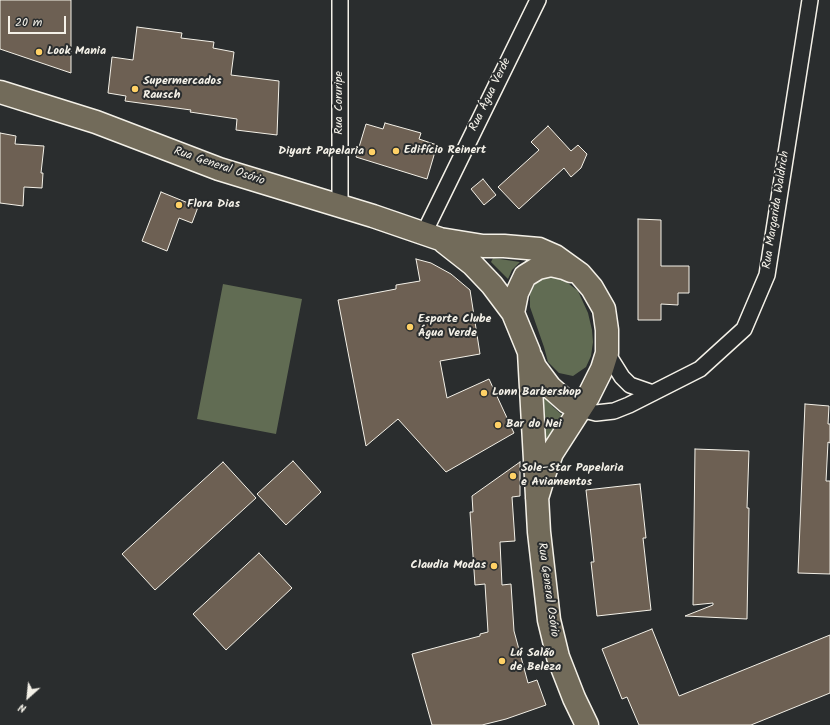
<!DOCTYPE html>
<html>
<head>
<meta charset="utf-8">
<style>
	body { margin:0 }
	#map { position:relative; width:830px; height:725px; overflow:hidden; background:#2a2d2e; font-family:Kalam,sans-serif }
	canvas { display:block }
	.north { position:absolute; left:8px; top:677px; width:40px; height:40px; -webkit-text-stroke:3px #2a2d2e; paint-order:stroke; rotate:207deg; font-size:11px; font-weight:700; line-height:16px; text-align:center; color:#f4f1e8 }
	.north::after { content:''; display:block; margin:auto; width:14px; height:18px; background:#f4f1e8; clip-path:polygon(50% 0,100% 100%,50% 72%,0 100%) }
	.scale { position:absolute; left:8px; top:16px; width:58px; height:18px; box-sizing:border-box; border:2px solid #f4f1e8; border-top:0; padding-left:5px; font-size:12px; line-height:14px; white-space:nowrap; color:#f4f1e8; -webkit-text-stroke:3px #2a2d2e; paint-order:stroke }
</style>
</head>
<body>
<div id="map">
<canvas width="830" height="725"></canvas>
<div class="north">N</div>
<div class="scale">20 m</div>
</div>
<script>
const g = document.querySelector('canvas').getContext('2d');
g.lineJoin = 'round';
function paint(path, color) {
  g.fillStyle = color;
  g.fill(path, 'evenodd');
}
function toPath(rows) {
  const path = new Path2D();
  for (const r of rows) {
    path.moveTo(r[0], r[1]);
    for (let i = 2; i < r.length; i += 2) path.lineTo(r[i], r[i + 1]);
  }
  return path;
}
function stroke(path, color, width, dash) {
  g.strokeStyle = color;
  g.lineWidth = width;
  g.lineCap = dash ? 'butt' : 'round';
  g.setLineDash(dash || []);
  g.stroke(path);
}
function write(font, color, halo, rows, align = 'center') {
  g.font = font + ' Kalam,sans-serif';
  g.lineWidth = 4;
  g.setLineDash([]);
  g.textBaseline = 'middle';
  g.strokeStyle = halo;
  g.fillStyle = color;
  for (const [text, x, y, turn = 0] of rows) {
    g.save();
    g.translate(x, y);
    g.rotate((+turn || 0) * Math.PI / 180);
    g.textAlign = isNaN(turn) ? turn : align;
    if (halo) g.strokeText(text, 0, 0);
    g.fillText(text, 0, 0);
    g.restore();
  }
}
paint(toPath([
	[493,258,520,262,512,270,508,279,491,262],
	[554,276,564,280,578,291,588,313,592,330,593,342,591,356,586,367,573,376,559,373,548,362,544,347,530,307,530,294,535,284,542,278],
	[223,284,302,299,276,434,197,419],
	[542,396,544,396,553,407,562,415,543,445]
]), '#616c53');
const building = toPath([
	[0,0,71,0,71,73,0,49,0,0],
	[137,27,182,33,181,38,214,42,213,48,234,52,231,75,279,81,277,135,236,130,237,119,190,112,191,110,125,101,126,96,108,93,112,57,133,60,137,27],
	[385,123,421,133,419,139,437,145,427,179,356,157,366,124,383,129,385,123],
	[548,126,571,151,578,145,587,154,581,168,571,177,564,168,519,209,498,187,539,150,531,142,548,126],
	[0,133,16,136,15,144,44,146,41,173,43,173,42,188,24,187,23,206,0,203,0,133],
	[483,179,496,195,484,205,471,189,483,179],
	[161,192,198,207,192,223,179,218,167,251,142,241,161,192],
	[638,219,661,220,661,266,689,266,689,293,678,293,678,305,661,304,661,320,638,320,638,219],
	[416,259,431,263,451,274,470,290,480,354,440,361,447,398,489,379,514,433,446,472,398,419,366,446,338,300,396,289,396,285,420,281,416,259],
	[805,404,829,406,828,424,830,424,830,443,828,442,826,481,830,481,830,574,798,573,805,404],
	[695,449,749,451,747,508,749,508,747,619,685,616,713,605,713,603,693,605,695,449],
	[293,461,321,492,286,525,257,494,293,461],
	[223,462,256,498,155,590,122,554,223,462],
	[520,462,520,496,512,497,515,541,500,542,502,585,511,584,514,631,528,683,537,680,546,705,506,719,482,725,432,725,412,654,480,636,480,634,488,632,485,584,475,585,470,512,473,512,472,496,520,462],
	[640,484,646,538,643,538,651,610,597,616,591,562,594,562,586,490,640,484],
	[259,553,292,588,226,650,193,614,259,553],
	[652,629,679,696,830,635,830,693,751,725,639,725,627,697,622,699,602,649,652,629]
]);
paint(building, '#6d6053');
stroke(building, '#f4f1e8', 1);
const minor = toPath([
	[340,0,340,206],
	[424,233,538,0],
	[607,353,622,377,630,385,653,393],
	[580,409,596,413,614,411,629,405,700,369,744,329,767,275,810,0]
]);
const primary = toPath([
	[0,92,96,122,219,169,373,216,440,239,483,246,504,246,539,249,555,256,580,274,592,288,604,309,607,330,607,353,602,369,588,397,552,453,545,472,537,498],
	[444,242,472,264,492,285,513,313,529,352,539,532,549,620,558,657,574,698,587,725],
	[513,313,517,293,525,276,538,268,551,265,564,268,571,271],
	[531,357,535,367,550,387,567,402,580,409]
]);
stroke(minor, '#f4f1e8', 18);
stroke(primary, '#f4f1e8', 25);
stroke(minor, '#2a2d2e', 15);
stroke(primary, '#726b5a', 22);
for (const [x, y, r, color] of [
	[39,52,4,"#ffd166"],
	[135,89,4,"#ffd166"],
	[396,151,4,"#ffd166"],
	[372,152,4,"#ffd166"],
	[179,205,4,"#ffd166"],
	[410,327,4,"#ffd166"],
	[484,393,4,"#ffd166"],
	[498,425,4,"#ffd166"],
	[513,476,4,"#ffd166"],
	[494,566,4,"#ffd166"],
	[502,661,4,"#ffd166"]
]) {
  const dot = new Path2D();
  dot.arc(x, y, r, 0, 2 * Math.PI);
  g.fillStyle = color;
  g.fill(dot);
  stroke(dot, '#2a2d2e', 1.5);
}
write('bold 12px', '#f4f1e8', '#2a2d2e', [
	["Look Mania",47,52],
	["Supermercados",143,82],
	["Rausch",143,96],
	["Edifício Reinert",404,151],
	["Diyart Papelaria",364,152,"right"],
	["Flora Dias",187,205],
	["Esporte Clube",418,320],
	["Água Verde",418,334],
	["Lonn Barbershop",492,393],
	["Bar do Nei",506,425],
	["Sole-Star Papelaria",521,469],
	["e Aviamentos",521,483],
	["Claudia Modas",486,566,"right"],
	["Lú Salão",510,654],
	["de Beleza",510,668]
], 'left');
write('12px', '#f4f1e8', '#2a2d2e', [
	["Rua Água Verde",491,95,-64],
	["Rua Coruripe",340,103,-90],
	["Rua General Osório",219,167,19],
	["Rua Margarida Waldrich",777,210,-81],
	["Rua General Osório",547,590,82]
]);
</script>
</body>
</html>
